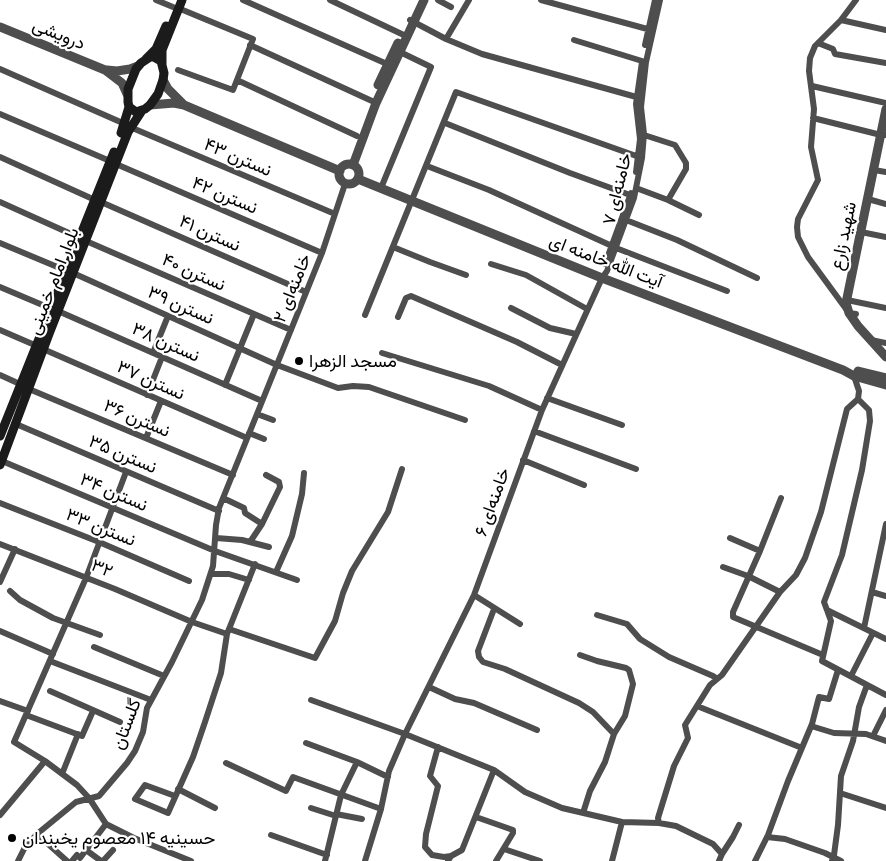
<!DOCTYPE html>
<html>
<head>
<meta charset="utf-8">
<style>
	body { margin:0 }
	canvas { display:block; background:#fff }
</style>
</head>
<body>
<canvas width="886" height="861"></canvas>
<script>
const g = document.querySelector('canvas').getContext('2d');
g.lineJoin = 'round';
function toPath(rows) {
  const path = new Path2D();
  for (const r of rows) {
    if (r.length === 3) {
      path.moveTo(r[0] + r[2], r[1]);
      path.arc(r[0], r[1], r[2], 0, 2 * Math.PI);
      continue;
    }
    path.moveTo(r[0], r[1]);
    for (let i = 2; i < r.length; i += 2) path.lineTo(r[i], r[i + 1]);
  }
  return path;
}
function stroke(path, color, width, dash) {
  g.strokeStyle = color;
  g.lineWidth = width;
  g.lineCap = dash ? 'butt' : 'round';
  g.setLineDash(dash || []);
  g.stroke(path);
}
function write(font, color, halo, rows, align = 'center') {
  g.font = font + ' "Exo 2",Vazirmatn,sans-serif';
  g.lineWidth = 4.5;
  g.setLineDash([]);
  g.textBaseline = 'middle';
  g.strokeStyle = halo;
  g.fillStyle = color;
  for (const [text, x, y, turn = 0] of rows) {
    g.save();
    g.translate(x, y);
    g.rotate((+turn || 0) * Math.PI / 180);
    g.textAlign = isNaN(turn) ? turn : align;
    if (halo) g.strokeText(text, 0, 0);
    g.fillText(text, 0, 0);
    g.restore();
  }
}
stroke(toPath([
	[156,0,173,7],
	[243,0,387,64],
	[330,0,408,37],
	[438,0,451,7],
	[541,0,651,30],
	[410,20,446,39,482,54,640,98],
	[841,20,886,30],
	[446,39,469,0],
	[574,40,642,61],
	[818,43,833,49,835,54,886,63],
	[250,45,372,101],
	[645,45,655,0],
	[0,69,125,124],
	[178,70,233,90,253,39,178,8],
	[237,80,357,136],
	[812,86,886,103],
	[0,114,110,161],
	[813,118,881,135,886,135],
	[445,123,570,173,630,195],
	[130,127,335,214],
	[641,134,675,145,686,163,686,169,668,200],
	[0,157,95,200],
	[116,164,322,253],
	[427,166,489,190,612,246],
	[874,170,886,172],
	[636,172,640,139,636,104,642,62],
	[381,188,431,67,400,52],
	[636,188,668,200,699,215],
	[868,199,886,204],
	[0,202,80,238],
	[101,202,306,292],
	[626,220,677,240,757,278],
	[861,232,886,237],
	[86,241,291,330],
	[0,243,67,271],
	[393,247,430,262,466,275],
	[616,248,727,291],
	[491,264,526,275,587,309],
	[605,264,631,193],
	[73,273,277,365,338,388,353,386,369,387,465,420],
	[0,287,52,309],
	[847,300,886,308],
	[511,308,550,328,576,334],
	[58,311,262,401],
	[856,314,849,313,808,257,798,237,797,227,798,219,818,180,811,147,814,109,809,71,810,58,815,46,841,20,856,0],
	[365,315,456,92,642,158],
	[398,317,406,298,411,296,517,342,562,365],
	[0,330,37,346],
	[871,340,886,343],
	[43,349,247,438],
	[153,353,168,316],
	[382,353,489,386,542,410],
	[0,375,22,385],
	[225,385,254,314],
	[29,389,233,475],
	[147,395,162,357],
	[547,398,622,425],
	[858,399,869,410,870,421,862,470,842,555,824,602,831,621,822,661,886,695],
	[257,414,273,420],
	[16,424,219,511],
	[534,431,636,469],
	[249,433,264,439],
	[146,438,161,401],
	[523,460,584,485],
	[2,461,215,551,297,580],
	[126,472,86,578,14,742,45,761,77,785,89,798,106,824,134,838,191,861],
	[223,498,244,508,245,513,262,524],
	[781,498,760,551,733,612,733,617,823,655],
	[0,503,99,542,189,581],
	[216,538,242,540,269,547],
	[730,538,760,551],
	[250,542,262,524,280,487,279,482,266,475],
	[0,544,115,589,192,622,227,634,255,564],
	[723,567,748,576,780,592],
	[276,572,292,536,302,494,304,473],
	[211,574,229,574,249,580],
	[0,582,15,549],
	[10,591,20,600,53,618,100,635],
	[872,592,886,596],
	[474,595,520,624],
	[494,609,478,651,479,657,483,662,505,669,579,703,593,712,614,734],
	[827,610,886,639],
	[597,615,627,624,640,639,669,657,713,676,717,679],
	[864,628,886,524],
	[229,629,315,658,335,621,343,593,352,571,388,512,402,469],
	[0,631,53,654],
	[94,647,164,676],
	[580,655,597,661,626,668,629,670,633,684,625,716,614,734,605,762,590,791,583,813],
	[50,661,151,700],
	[851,676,873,633],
	[429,687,455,699,474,703,537,730],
	[50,691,120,722],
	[311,700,405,734,494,770,525,792,562,808,622,822,659,823,676,826,713,844,722,854],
	[0,701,28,711],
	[697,706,802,748],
	[26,715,82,736,93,711],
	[811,726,834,733,866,734,886,741],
	[873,736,886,710],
	[306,743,357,762,388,777],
	[438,747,430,776,438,786,426,834,425,847,432,855,444,857,451,856],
	[226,763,286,791,293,777,381,809],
	[62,774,78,734],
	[178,789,215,808],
	[840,793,886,808],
	[175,796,145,785,135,799,168,813,193,757,205,722,221,673,227,634],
	[311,808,336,816],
	[336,814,362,819],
	[0,815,45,761],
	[476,817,513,830,513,833,496,861],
	[659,823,658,818,674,766,688,738,685,725,710,685,722,675,780,592,796,575,805,558,821,512,847,409,858,399,859,391,854,376],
	[37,834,67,861],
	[271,835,327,855],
	[767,837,785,839,825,853,841,861],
	[504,849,540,861],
	[86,850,101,861],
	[18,861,24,849,37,834,76,802,99,796,127,763,135,751,143,732,147,708,172,662,202,600,213,566,216,525,219,508,322,253,345,184],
	[72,861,77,855,80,858,106,824],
	[103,861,113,850],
	[325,861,341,795,357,762],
	[365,861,381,809,389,771,405,734,474,595,542,410,602,278,607,271,634,198,642,158,644,134,641,107,646,62,660,0],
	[448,861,451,856,462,850,494,770],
	[612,861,622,822],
	[719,861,722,854,733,837,739,825],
	[755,861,768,835,788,781,812,724,819,697,829,699,838,670],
	[832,861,834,855,838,825,841,776,853,741,859,707,867,685]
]), '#4e4e4e', 6);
stroke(toPath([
	[0,27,105,70,122,83,127,94],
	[107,70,117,71,130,69,138,66],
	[163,80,168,89,184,105],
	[378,85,398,43],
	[150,105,174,103,184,105,340,171],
	[886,109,846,303,849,313,858,326,886,357],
	[349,174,10],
	[353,165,376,103,424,0],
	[358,179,602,278,843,370,854,376,886,385],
	[858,371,886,378]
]), '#4e4e4e', 9);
stroke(toPath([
	[150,57,154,57,161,61,164,73,163,80,158,94,150,105,145,109,136,112,129,107,128,102,128,89,136,69,141,63,150,57],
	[146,59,156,49,166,26],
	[162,65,162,50,182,0],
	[121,133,129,107],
	[0,436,114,152],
	[0,465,49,334,128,132,141,112]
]), '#1b1b1b', 9);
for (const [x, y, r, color] of [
	[299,361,5,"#000"],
	[12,838,5,"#000"]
]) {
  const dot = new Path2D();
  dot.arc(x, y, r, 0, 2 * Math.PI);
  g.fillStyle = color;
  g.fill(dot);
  stroke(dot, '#fff', 2);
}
write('18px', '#000', '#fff', [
	["درویشی",59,34,22],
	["نسترن ۴۳",238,157,23],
	["خامنه‌ای ۷",617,189,-76],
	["نسترن ۴۲",225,195,23],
	["نسترن ۴۱",210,233,24],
	["شهید زارع",843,236,-78],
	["آیت الله خامنه ای",606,261,21],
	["نسترن ۴۰",194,272,24],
	["بلوار امام خمینی",53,281,-69],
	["خامنه‌ای ۲",292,288,-68],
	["نسترن ۳۹",181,305,24],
	["نسترن ۳۸",166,342,24],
	["نسترن ۳۷",151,380,24],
	["نسترن ۳۶",137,418,23],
	["نسترن ۳۵",123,454,23],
	["نسترن ۳۴",114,492,23],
	["خامنه‌ای ۶",492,502,-70],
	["نسترن ۳۳",101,527,22],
	["۳۲",102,568,22],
	["گلستان",126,724,-69]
]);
write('18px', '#000', '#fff', [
	["مسجد الزهرا",309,361],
	["حسینیه ۱۴ معصوم یخبندان",22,838]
], 'left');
</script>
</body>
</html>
